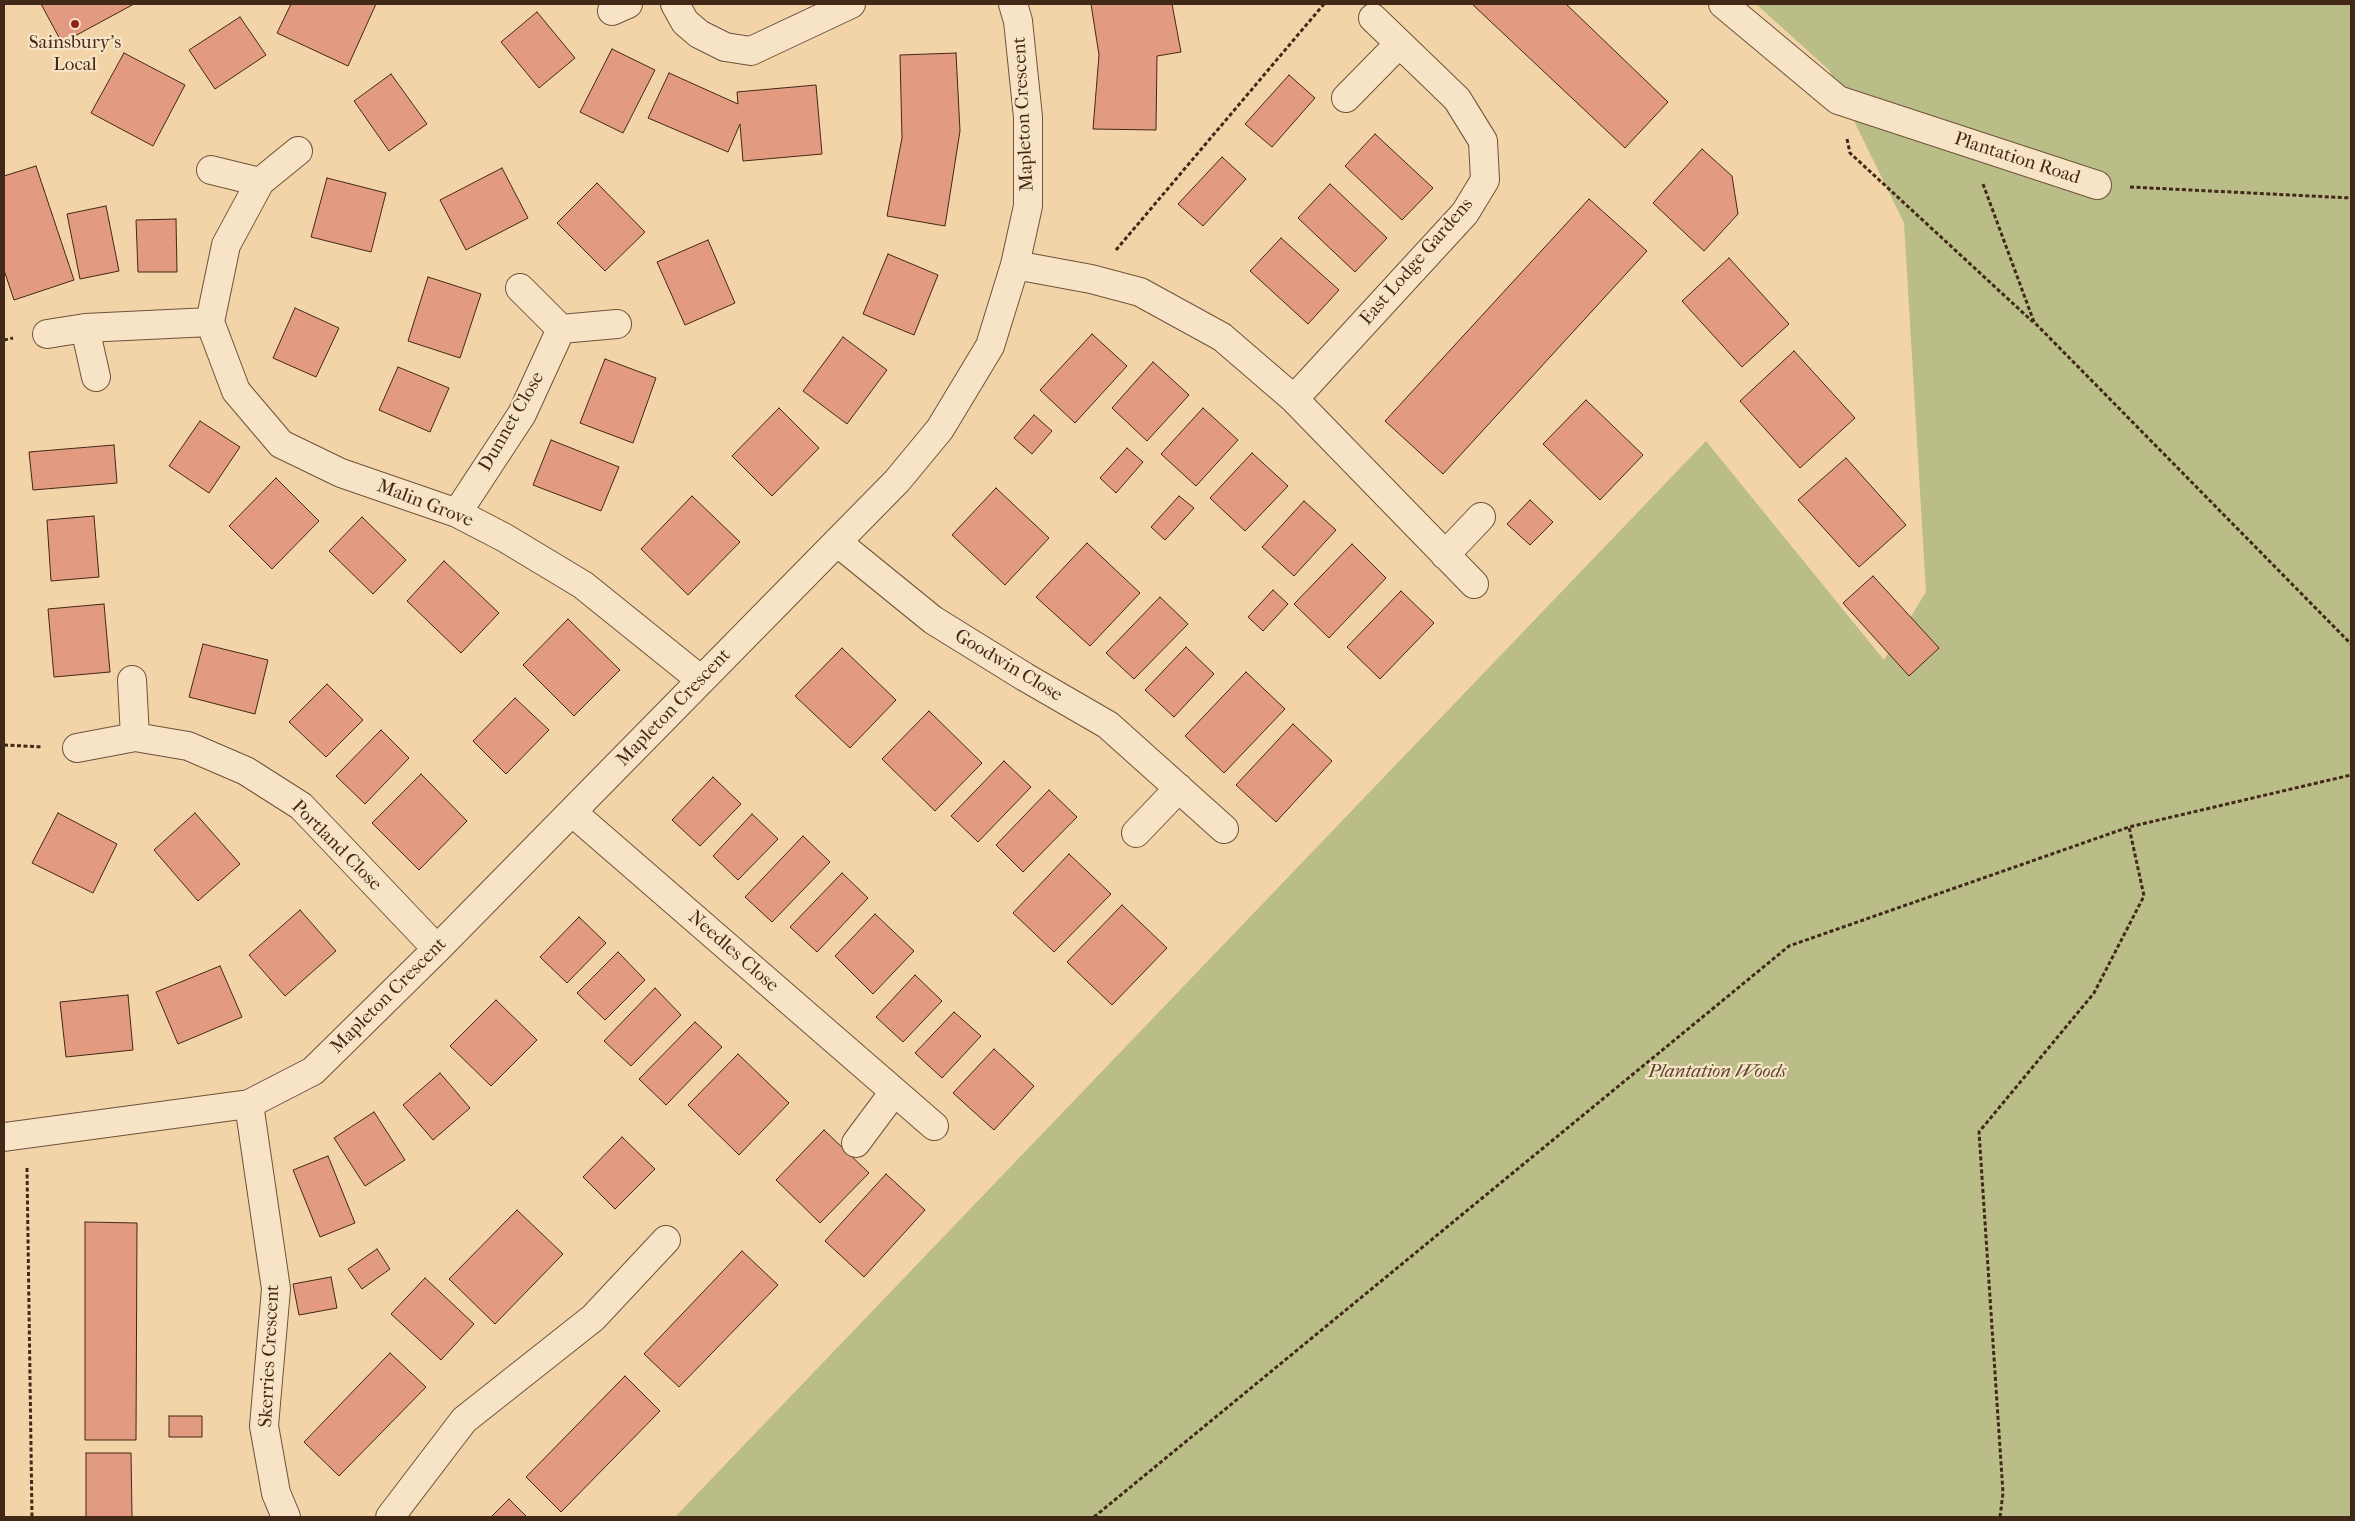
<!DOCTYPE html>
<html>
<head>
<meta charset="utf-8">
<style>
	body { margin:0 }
	#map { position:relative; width:2355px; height:1521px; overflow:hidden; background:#f3d4a8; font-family:"IM FELL French Canon",serif }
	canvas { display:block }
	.frame { position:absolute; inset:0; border:5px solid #422816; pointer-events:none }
</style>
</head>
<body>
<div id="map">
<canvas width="2355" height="1521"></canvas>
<div class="frame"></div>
</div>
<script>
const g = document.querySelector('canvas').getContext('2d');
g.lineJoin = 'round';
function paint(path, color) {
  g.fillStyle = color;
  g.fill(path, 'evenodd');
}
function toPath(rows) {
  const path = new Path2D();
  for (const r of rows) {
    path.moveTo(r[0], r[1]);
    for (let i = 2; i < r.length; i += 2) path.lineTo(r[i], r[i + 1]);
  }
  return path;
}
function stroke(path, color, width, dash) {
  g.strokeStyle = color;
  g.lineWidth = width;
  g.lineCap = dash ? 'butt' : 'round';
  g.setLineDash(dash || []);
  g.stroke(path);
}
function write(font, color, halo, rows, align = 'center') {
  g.font = font + ' "IM FELL French Canon",serif';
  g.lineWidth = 4.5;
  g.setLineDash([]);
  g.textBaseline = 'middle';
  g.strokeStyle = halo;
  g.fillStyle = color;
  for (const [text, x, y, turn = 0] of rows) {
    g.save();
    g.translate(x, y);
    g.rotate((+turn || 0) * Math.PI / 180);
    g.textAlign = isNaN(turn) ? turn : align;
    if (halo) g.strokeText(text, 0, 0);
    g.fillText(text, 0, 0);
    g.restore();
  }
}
paint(toPath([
	[1756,4,2351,4,2351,1517,675,1517,1706,441,1884,660,1926,592,1904,223,1829,70]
]), '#babd88');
const building = toPath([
	[41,4,134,4,62,43,41,4],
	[291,4,376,4,348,66,277,33,291,4],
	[1091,4,1172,4,1181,52,1157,56,1156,130,1093,129,1099,55,1091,4],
	[1472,4,1566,4,1668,102,1625,148,1472,4],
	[537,12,575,58,539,88,501,42,537,12],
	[240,17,266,55,215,89,189,50,240,17],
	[612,49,655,70,623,133,580,112,612,49],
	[124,53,185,85,153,146,91,113,124,53],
	[956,53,960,131,945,226,887,216,902,138,900,55,956,53],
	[669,73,738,104,737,92,816,85,822,154,743,161,740,124,728,152,648,118,669,73],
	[391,74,427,124,389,151,354,101,391,74],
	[1289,75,1315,98,1272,147,1245,124,1289,75],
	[1375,134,1433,188,1402,220,1345,166,1375,134],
	[1702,149,1732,176,1738,214,1704,251,1653,203,1702,149],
	[1222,157,1246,179,1203,226,1178,204,1222,157],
	[36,166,74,280,14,300,4,270,4,176,36,166],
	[502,168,528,218,466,250,440,200,502,168],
	[327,178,386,193,371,252,311,237,327,178],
	[597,183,645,232,605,271,557,223,597,183],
	[1330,184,1387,238,1355,272,1298,218,1330,184],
	[1589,199,1647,251,1443,474,1385,421,1589,199],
	[106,206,119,271,80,279,67,214,106,206],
	[176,219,177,272,138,272,136,220,176,219],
	[1281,238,1339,290,1308,324,1250,271,1281,238],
	[708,240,735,303,685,325,657,262,708,240],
	[888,254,938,275,914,335,863,314,888,254],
	[1729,258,1789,324,1742,367,1682,301,1729,258],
	[428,277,481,294,460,358,408,341,428,277],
	[295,308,339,328,316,377,273,358,295,308],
	[1092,334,1127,366,1075,423,1040,390,1092,334],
	[843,337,887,370,847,424,803,391,843,337],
	[1794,351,1855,418,1800,468,1740,401,1794,351],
	[605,359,656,378,633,443,580,423,605,359],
	[1153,362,1189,395,1147,441,1112,408,1153,362],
	[398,367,449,388,430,432,379,410,398,367],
	[1586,400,1643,455,1600,500,1543,444,1586,400],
	[779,408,819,448,772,496,732,456,779,408],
	[1203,408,1238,440,1196,486,1161,454,1203,408],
	[1034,415,1052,431,1032,454,1014,438,1034,415],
	[200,421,240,447,209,493,169,466,200,421],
	[551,440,619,467,601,511,533,485,551,440],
	[114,445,117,483,33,490,29,452,114,445],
	[1127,448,1143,462,1116,493,1100,478,1127,448],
	[1252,453,1288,486,1245,531,1210,498,1252,453],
	[1846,458,1906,525,1859,567,1798,500,1846,458],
	[276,478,319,521,272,569,229,526,276,478],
	[996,488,1049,538,1005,585,952,535,996,488],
	[692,496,740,542,688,595,641,549,692,496],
	[1179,496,1194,508,1165,540,1151,527,1179,496],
	[1530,500,1553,522,1530,545,1507,524,1530,500],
	[1304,501,1336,530,1294,576,1262,547,1304,501],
	[94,516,99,577,51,581,47,520,94,516],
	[362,517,406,560,373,594,329,551,362,517],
	[1087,543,1140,593,1090,646,1036,597,1087,543],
	[1352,544,1386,578,1329,638,1294,604,1352,544],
	[444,561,499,613,461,653,407,601,444,561],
	[1873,576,1939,648,1909,676,1843,603,1873,576],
	[1273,590,1288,604,1263,631,1248,617,1273,590],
	[1401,591,1434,623,1380,679,1347,647,1401,591],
	[1160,597,1188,624,1134,679,1106,653,1160,597],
	[104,604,110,672,54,677,48,609,104,604],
	[568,619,620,670,574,716,523,665,568,619],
	[203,644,268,660,255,714,189,697,203,644],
	[1186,647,1214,674,1174,717,1145,690,1186,647],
	[842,648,896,700,850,748,795,696,842,648],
	[1246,672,1285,709,1224,773,1185,736,1246,672],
	[327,684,363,720,326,757,289,722,327,684],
	[515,698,549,730,506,774,473,741,515,698],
	[929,711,982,763,935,811,882,759,929,711],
	[1293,724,1332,761,1276,822,1236,785,1293,724],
	[381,730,409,758,365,804,336,776,381,730],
	[1004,761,1031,787,978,842,951,816,1004,761],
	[421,774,467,821,419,870,372,823,421,774],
	[713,777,741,804,700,846,672,820,713,777],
	[1049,790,1077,817,1023,872,996,845,1049,790],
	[58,813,117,844,93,893,32,863,58,813],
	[195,813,240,864,198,901,154,850,195,813],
	[752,814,778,839,738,880,713,856,752,814],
	[803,836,830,862,772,922,745,897,803,836],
	[1069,854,1111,894,1054,952,1013,913,1069,854],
	[842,873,868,898,817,952,790,927,842,873],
	[1122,905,1167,948,1112,1005,1067,962,1122,905],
	[300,910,336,951,285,996,249,955,300,910],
	[875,914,914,951,873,994,835,956,875,914],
	[579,917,606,943,567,983,540,957,579,917],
	[618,952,645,980,605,1020,577,993,618,952],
	[220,966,242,1017,178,1044,156,992,220,966],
	[915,975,942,1001,903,1042,876,1017,915,975],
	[655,988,681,1015,631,1066,604,1041,655,988],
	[128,995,133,1050,66,1057,60,1002,128,995],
	[496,1000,537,1040,491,1086,450,1046,496,1000],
	[954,1012,981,1036,942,1078,915,1053,954,1012],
	[695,1022,722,1047,666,1105,639,1079,695,1022],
	[994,1049,1034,1086,994,1130,953,1093,994,1049],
	[738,1054,789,1103,739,1155,688,1105,738,1054],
	[440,1073,470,1108,433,1140,403,1105,440,1073],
	[374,1112,405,1160,365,1186,334,1138,374,1112],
	[824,1130,869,1173,820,1223,776,1180,824,1130],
	[622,1137,655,1169,615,1209,583,1177,622,1137],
	[328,1156,355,1223,320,1237,293,1170,328,1156],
	[886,1174,925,1210,864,1277,825,1241,886,1174],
	[517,1210,563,1254,495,1324,449,1279,517,1210],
	[85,1222,137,1223,136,1440,85,1440,85,1222],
	[377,1249,390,1269,362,1289,348,1269,377,1249],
	[742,1251,778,1285,679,1387,644,1354,742,1251],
	[331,1277,337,1308,299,1315,293,1284,331,1277],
	[425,1278,474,1324,441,1360,391,1314,425,1278],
	[390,1353,426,1387,339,1476,304,1442,390,1353],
	[625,1376,660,1411,561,1512,526,1477,625,1376],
	[169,1416,202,1416,202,1437,169,1437,169,1416],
	[86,1453,131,1453,132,1517,86,1517,86,1453],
	[509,1499,527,1517,491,1517,509,1499]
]);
paint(building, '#e29a80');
stroke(building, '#422816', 1);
const minor = toPath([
	[675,4,685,22,699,34,725,47,751,51,851,4],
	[1723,4,1838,100,2097,185],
	[612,11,628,4],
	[1346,98,1399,44],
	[298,151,260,182,226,245,210,322,236,391,281,444,341,473,457,513,505,538,583,585,701,680],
	[211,170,260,182],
	[1015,265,1091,279,1140,292,1222,337,1294,399,1474,584],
	[520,288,561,329,617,324],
	[85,328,96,377],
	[47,334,85,328,210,322],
	[1294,399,1465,213,1485,180,1483,141,1457,99,1373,18],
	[457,513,522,414,561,329],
	[837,542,933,620,1025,677,1108,725,1224,829],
	[1445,555,1481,517],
	[132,680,135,737],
	[77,748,135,737,188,746,246,771,301,806,437,949],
	[572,812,934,1126],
	[1136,833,1179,788],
	[249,1104,276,1289,264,1426,276,1493,286,1517],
	[4,1137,249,1104,313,1071,437,949,897,481,940,429,990,346,1015,265,1028,206,1028,117,1018,21,1013,4],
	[856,1143,894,1092],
	[390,1517,464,1420,593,1318,666,1240]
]);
stroke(minor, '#6e533a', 30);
stroke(toPath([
	[1847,139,1850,153,2033,322],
	[1983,184,2034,322,2351,644],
	[2130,187,2351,198],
	[1116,250,1324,4],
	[4,340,13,338],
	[4,745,43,747],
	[27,1168,32,1517],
	[1094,1517,1789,946,2129,827,2351,775],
	[2000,1517,2003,1493,1979,1132,2094,993,2144,896,2129,827]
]), '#422816', 3, [4, 2.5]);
stroke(minor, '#f7e3c6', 28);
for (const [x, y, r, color] of [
	[75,24,5,"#8f2418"]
]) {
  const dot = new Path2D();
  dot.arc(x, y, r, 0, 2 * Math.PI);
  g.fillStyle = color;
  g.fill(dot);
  stroke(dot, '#f7e3c6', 2);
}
write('19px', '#422816', '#f7e3c6', [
	["Sainsbury's",75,43],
	["Local",75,65]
]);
write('19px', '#422816', '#f7e3c6', [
	["Mapleton Crescent",1024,114,-93],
	["Plantation Road",2017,159,18],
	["East Lodge Gardens",1417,262,-49],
	["Dunnet Close",512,422,-60],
	["Malin Grove",425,504,21],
	["Goodwin Close",1008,666,31],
	["Mapleton Crescent",674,708,-46],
	["Portland Close",336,846,45],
	["Needles Close",733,952,41],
	["Mapleton Crescent",389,996,-45],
	["Skerries Crescent",270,1356,-87]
]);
write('italic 19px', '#5a462d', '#f7e3c6', [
	["Plantation Woods",1717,1072]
]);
</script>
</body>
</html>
